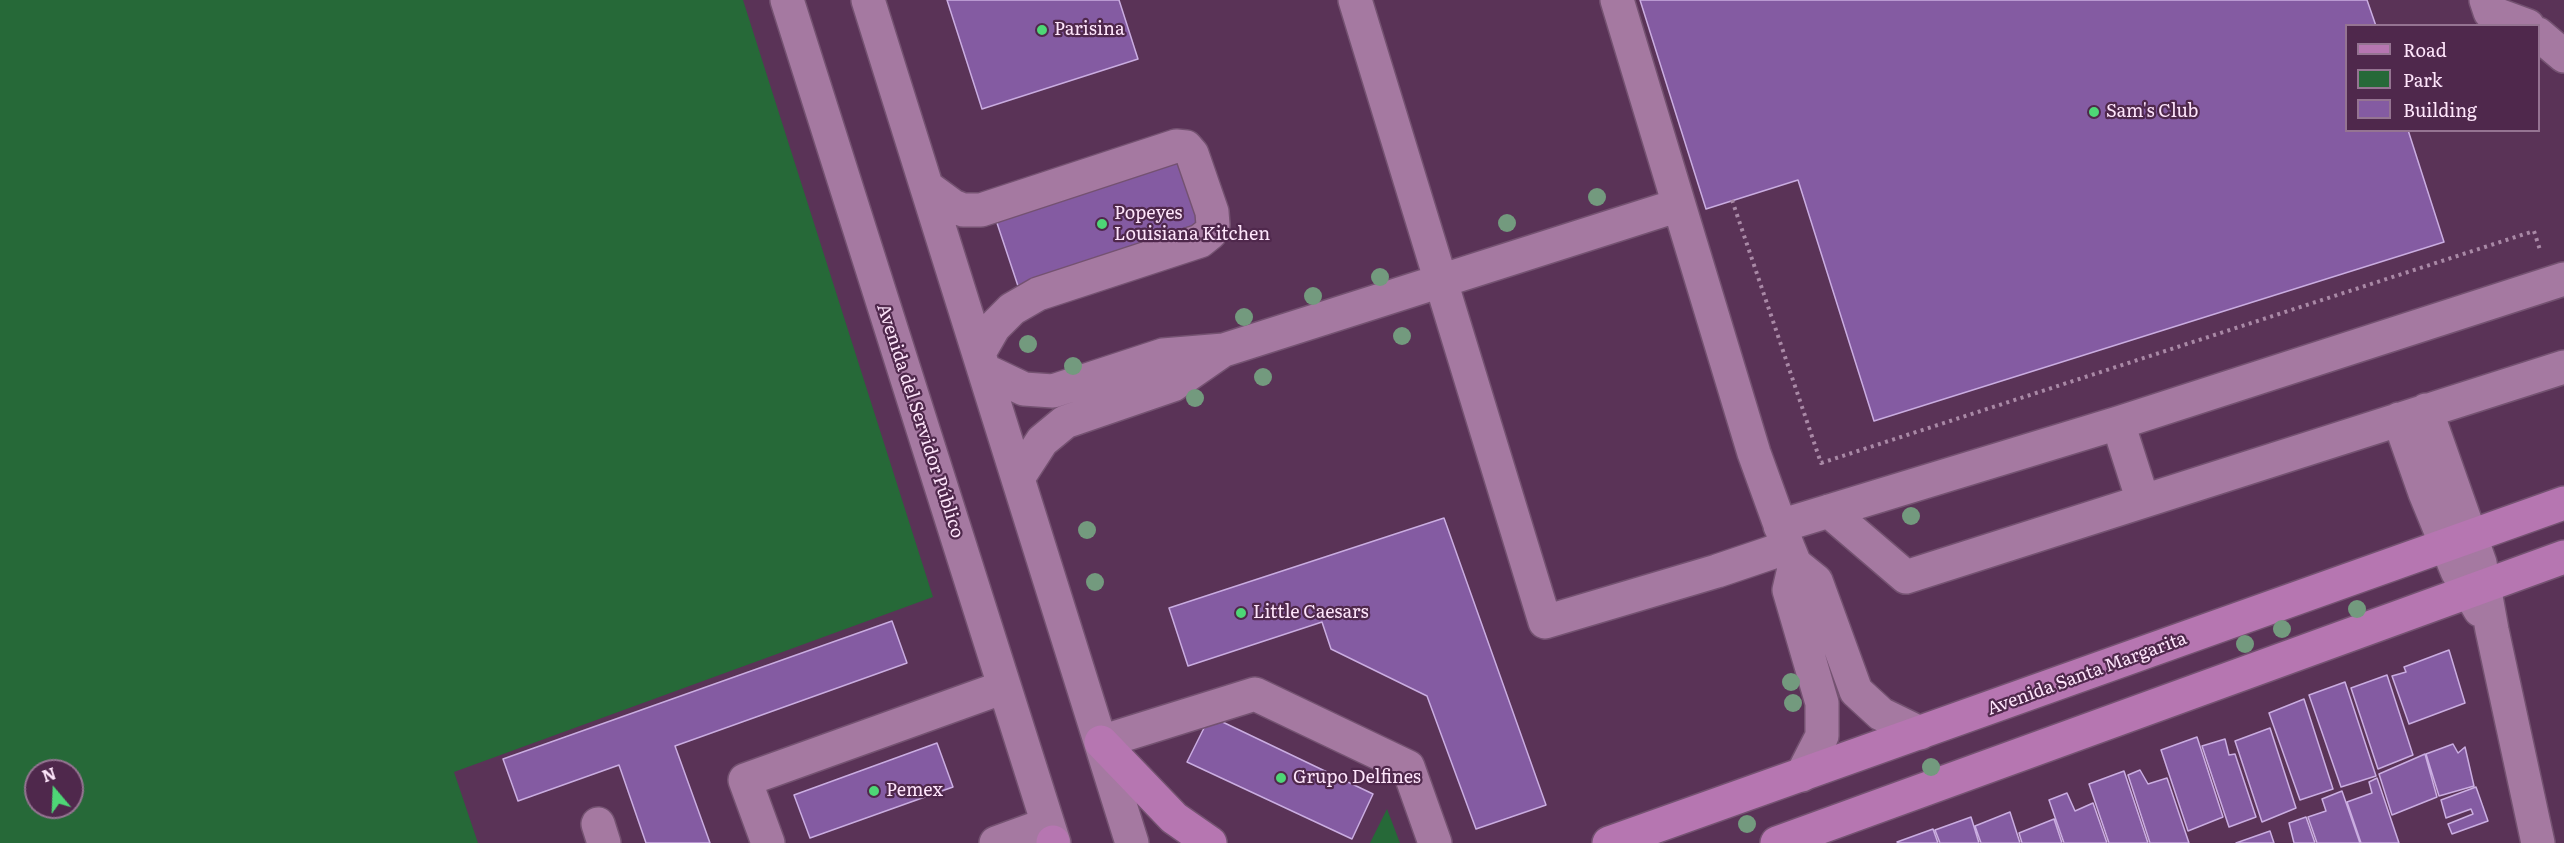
<!DOCTYPE html>
<html>
<head>
<meta charset="utf-8">
<style>
	body { margin:0 }
	#map { position:relative; width:2564px; height:843px; overflow:hidden; background:#5a3357; font-family:Literata,serif }
	canvas { display:block }
	.legend { position:absolute; left:2345px; top:24px; width:195px; height:108px; box-sizing:border-box; background:#4f284c; border:2px solid #957492; margin:0; padding:8px 10px; list-style:none; font-size:18px; color:#fee5fb }
	.legend li { display:flex; align-items:center; gap:12px; height:30px }
	.legend b { width:30px; border:2px solid #957492 }
	.north { position:absolute; left:24px; top:759px; width:60px; height:60px; box-sizing:border-box; background:#4f284c; border:2px solid #957492; border-radius:50%; rotate:341deg; font-size:16px; font-weight:700; line-height:24px; text-align:center; color:#fee5fb }
	.north::after { content:''; display:block; margin:auto; width:21px; height:27px; background:#4ed676; clip-path:polygon(50% 0,100% 100%,50% 72%,0 100%) }
</style>
</head>
<body>
<div id="map">
<canvas width="2564" height="843"></canvas>
<ul class="legend">
<li><b style="height:8px;background:#b676b1"></b>Road</li>
<li><b style="height:16px;background:#266938"></b>Park</li>
<li><b style="height:16px;background:#845ba2"></b>Building</li>
</ul>
<div class="north">N</div>
</div>
<script>
const g = document.querySelector('canvas').getContext('2d');
g.lineJoin = 'round';
function paint(path, color) {
  g.fillStyle = color;
  g.fill(path, 'evenodd');
}
function toPath(rows) {
  const path = new Path2D();
  for (const r of rows) {
    path.moveTo(r[0], r[1]);
    for (let i = 2; i < r.length; i += 2) path.lineTo(r[i], r[i + 1]);
  }
  return path;
}
function stroke(path, color, width, dash) {
  g.strokeStyle = color;
  g.lineWidth = width;
  g.lineCap = dash ? 'butt' : 'round';
  g.setLineDash(dash || []);
  g.stroke(path);
}
function write(font, color, halo, rows, align = 'center') {
  g.font = font + ' Literata,serif';
  g.lineWidth = 4.5;
  g.setLineDash([]);
  g.textBaseline = 'middle';
  g.strokeStyle = halo;
  g.fillStyle = color;
  for (const [text, x, y, turn = 0] of rows) {
    g.save();
    g.translate(x, y);
    g.rotate((+turn || 0) * Math.PI / 180);
    g.textAlign = isNaN(turn) ? turn : align;
    if (halo) g.strokeText(text, 0, 0);
    g.fillText(text, 0, 0);
    g.restore();
  }
}
paint(toPath([
	[0,0,743,0,933,597,454,772,478,843,0,843],
	[36,771,72,771,72,807,36,807],
	[1387,809,1400,843,1370,843]
]), '#266938');
const building = toPath([
	[947,0,1119,0,1138,59,982,109,947,0],
	[1640,0,2367,0,2376,26,2346,26,2346,130,2408,130,2444,242,1874,421,1798,180,1706,209,1640,0],
	[1184,158,1207,227,1019,289,996,220,1184,158],
	[1444,518,1546,805,1476,829,1427,696,1331,649,1322,622,1188,666,1169,608,1444,518],
	[892,621,907,663,675,746,710,843,646,843,619,765,518,801,503,759,892,621],
	[2449,650,2465,703,2409,724,2392,676,2406,672,2404,667,2449,650],
	[2387,675,2413,755,2378,769,2351,688,2387,675],
	[2345,682,2376,776,2341,787,2309,695,2345,682],
	[2304,699,2333,789,2300,800,2269,713,2304,699],
	[1210,716,1373,794,1352,839,1187,762,1210,716],
	[2270,728,2296,808,2262,822,2235,741,2270,728],
	[2197,737,2223,817,2188,831,2161,750,2197,737],
	[2225,739,2229,755,2235,754,2256,817,2229,827,2202,746,2225,739],
	[937,743,953,787,810,838,794,795,937,743],
	[2453,744,2458,753,2465,747,2474,786,2439,796,2426,754,2453,744],
	[2425,754,2437,797,2392,815,2379,774,2425,754],
	[2140,770,2148,784,2167,778,2189,843,2150,843,2128,775,2140,770],
	[2124,771,2148,843,2109,843,2089,784,2124,771],
	[2377,778,2399,843,2361,843,2347,802,2372,793,2369,782,2377,778],
	[2476,787,2488,821,2452,834,2448,824,2473,814,2471,809,2446,818,2441,800,2476,787],
	[2342,791,2360,843,2317,843,2308,817,2326,811,2322,799,2342,791],
	[2067,793,2075,811,2093,803,2107,843,2064,843,2049,800,2067,793],
	[2010,812,2020,843,1981,843,1975,826,2010,812],
	[1971,817,1979,843,1940,843,1935,830,1971,817],
	[2306,817,2315,843,2294,843,2289,823,2306,817],
	[2054,819,2062,843,2022,843,2019,833,2054,819],
	[1933,829,1938,843,1898,843,1897,842,1933,829],
	[2270,831,2274,843,2236,843,2270,831]
]);
paint(building, '#845ba2');
stroke(building, '#caade1', 1.5);
const minor = toPath([
	[787,0,1054,843],
	[868,0,1132,843],
	[1355,0,1545,622,1717,571,1788,547],
	[1617,0,1754,453,1788,547,1795,564,1816,581,1856,691,1881,714,1920,733],
	[2486,0,2490,12,2528,26],
	[2538,34,2564,56],
	[927,187,953,206,963,210,981,210,1176,146,1186,147,1192,154,1212,212,1213,225,1210,233,1200,241,1038,294,1012,309,994,327,979,353],
	[984,370,1024,389,1053,391,1163,355,1224,350,1679,205],
	[2426,410,2480,563,2492,630,2538,843],
	[2399,419,2425,493,2457,571,2480,610],
	[2118,423,2143,501],
	[1018,478,1042,441,1065,422,1173,385,1222,351],
	[1829,511,1906,577,2564,367],
	[1780,526,2118,423,2564,279],
	[1795,564,1789,590,1822,703,1822,736,1802,775],
	[1101,742,1255,694,1408,767,1435,843],
	[598,824,604,843],
	[768,843,745,780,1004,687],
	[996,843,1048,824]
]);
const major = toPath([
	[1101,742,1174,818,1210,843],
	[1053,843,1053,842],
	[1609,843,2564,503],
	[1777,843,2564,557]
]);
stroke(minor, '#745271', 36);
stroke(major, '#745271', 36);
stroke(toPath([
	[1732,200,1821,463,2534,231,2540,250]
]), '#a989a6', 4, [3, 4.5]);
stroke(minor, '#a579a1', 33);
stroke(major, '#b676b1', 33);
g.fillStyle = '#739a7e';
for (const [x, y] of [
	[1597,197],
	[1507,223],
	[1380,277],
	[1313,296],
	[1244,317],
	[1402,336],
	[1028,344],
	[1073,366],
	[1263,377],
	[1195,398],
	[1911,516],
	[1087,530],
	[1095,582],
	[2357,609],
	[2282,629],
	[2245,644],
	[1791,682],
	[1793,703],
	[1931,767],
	[1747,824]
]) {
  g.beginPath();
  g.arc(x, y, 9, 0, 2 * Math.PI);
  g.fill();
}
for (const [x, y, r, color] of [
	[1042,30,6,"#4ed676"],
	[2094,112,6,"#4ed676"],
	[1102,224,6,"#4ed676"],
	[1241,613,6,"#4ed676"],
	[1281,778,6,"#4ed676"],
	[874,791,6,"#4ed676"]
]) {
  const dot = new Path2D();
  dot.arc(x, y, r, 0, 2 * Math.PI);
  g.fillStyle = color;
  g.fill(dot);
  stroke(dot, '#4f284c', 2);
}
write('18px', '#fee5fb', '#4f284c', [
	["Parisina",1054,30],
	["Sam's Club",2106,112],
	["Popeyes",1114,214],
	["Louisiana Kitchen",1114,235],
	["Little Caesars",1253,613],
	["Grupo Delfines",1293,778],
	["Pemex",886,791]
], 'left');
write('18px', '#fee5fb', '#4f284c', [
	["Avenida del Servidor Público",920,421,72],
	["Avenida Santa Margarita",2087,674,-20]
]);
</script>
</body>
</html>
